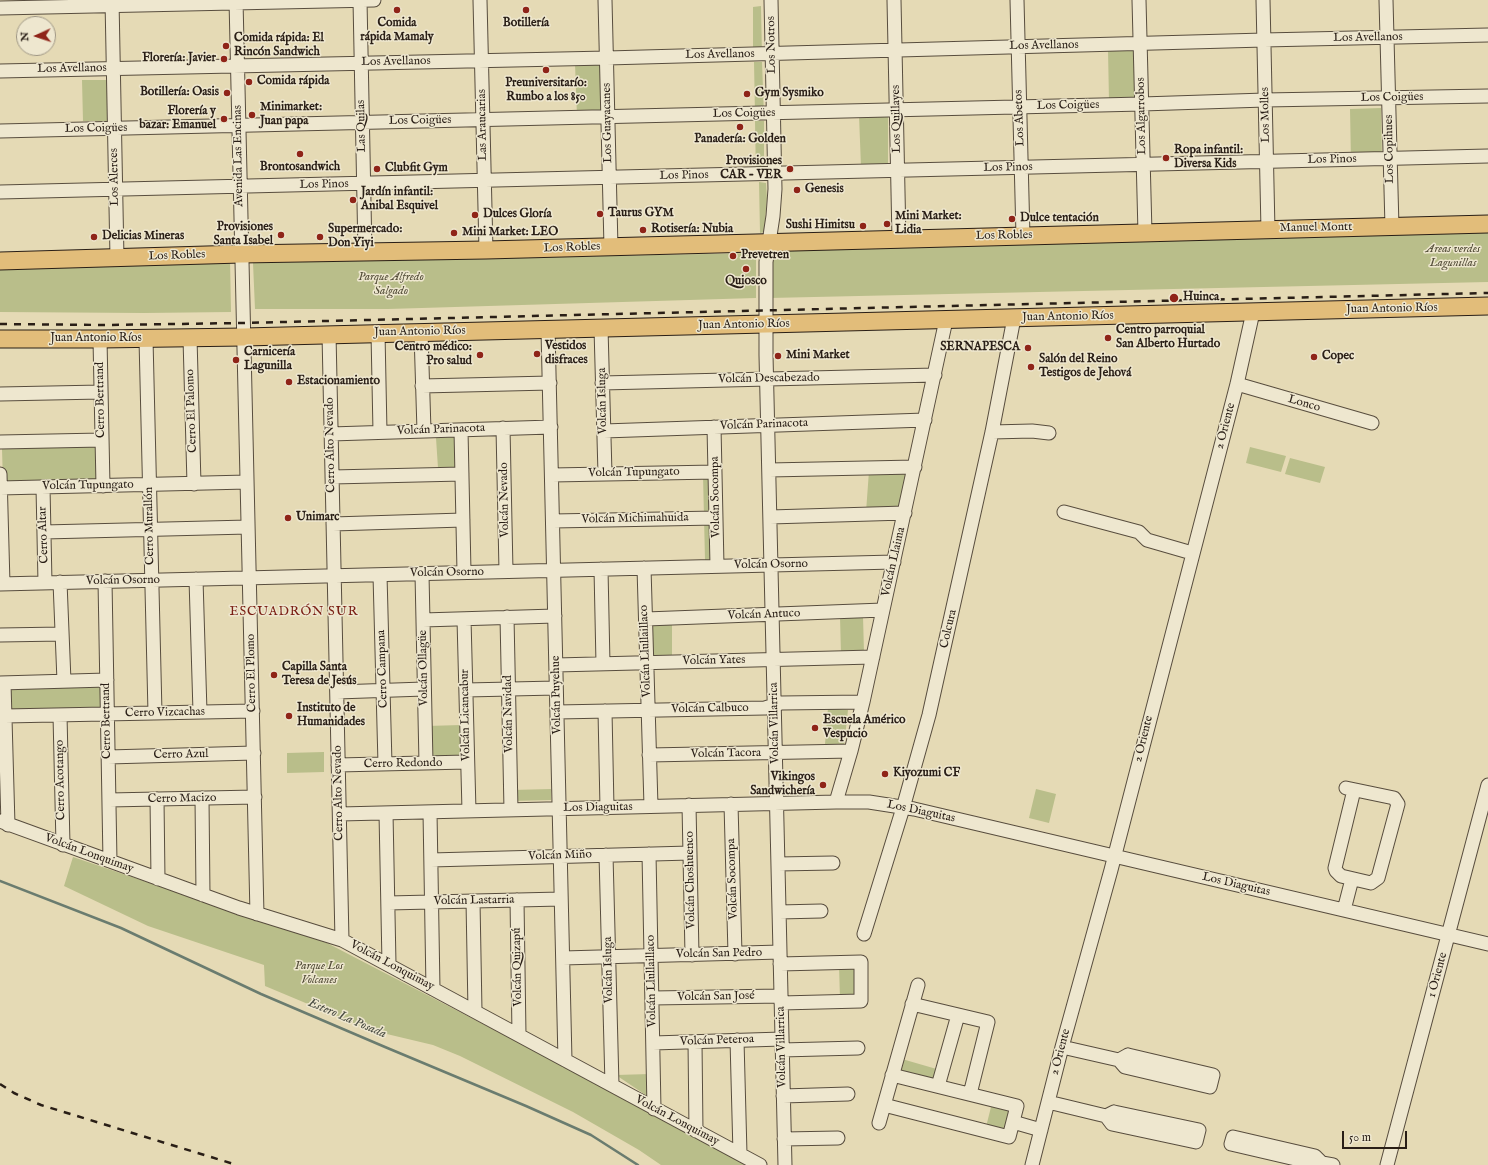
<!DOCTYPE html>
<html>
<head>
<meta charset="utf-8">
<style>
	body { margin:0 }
	#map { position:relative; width:1488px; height:1165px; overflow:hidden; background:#e5dab5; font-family:"IM FELL English",serif }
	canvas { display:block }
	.north { position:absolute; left:16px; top:16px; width:40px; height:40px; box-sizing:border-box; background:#eee7cf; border:1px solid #9f9785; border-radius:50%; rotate:267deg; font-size:11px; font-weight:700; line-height:16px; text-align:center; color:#291e16 }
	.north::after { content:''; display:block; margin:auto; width:14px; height:18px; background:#8f2418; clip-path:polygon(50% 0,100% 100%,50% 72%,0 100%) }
	.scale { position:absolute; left:1342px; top:1131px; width:65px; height:18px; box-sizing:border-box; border:2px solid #291e16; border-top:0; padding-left:5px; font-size:12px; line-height:14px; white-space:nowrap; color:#291e16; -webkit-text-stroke:3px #eee7cf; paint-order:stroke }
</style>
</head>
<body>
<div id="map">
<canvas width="1488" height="1165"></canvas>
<div class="north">N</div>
<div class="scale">50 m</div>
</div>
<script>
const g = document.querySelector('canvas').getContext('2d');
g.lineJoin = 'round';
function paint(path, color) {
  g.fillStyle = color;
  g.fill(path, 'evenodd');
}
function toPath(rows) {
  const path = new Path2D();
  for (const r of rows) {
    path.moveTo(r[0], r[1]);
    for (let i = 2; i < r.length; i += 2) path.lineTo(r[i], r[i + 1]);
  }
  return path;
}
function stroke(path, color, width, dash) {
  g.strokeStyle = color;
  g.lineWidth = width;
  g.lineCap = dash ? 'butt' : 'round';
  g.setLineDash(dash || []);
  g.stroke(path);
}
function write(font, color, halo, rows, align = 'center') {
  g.font = font + ' "IM FELL English",serif';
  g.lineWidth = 3;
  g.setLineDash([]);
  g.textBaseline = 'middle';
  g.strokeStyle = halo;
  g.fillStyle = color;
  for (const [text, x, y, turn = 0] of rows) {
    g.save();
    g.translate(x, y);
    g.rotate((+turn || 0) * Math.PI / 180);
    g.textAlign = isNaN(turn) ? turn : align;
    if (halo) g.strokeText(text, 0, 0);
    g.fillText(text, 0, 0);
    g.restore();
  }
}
paint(toPath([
	[761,6,762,57,753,58,753,7],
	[1135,49,1136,101,1109,101,1108,50],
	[754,62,762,62,764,115,755,115],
	[602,63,603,113,577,116,575,64],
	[82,80,107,80,108,121,83,121],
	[1381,108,1382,161,1351,162,1350,109],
	[859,115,888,115,888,165,861,167],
	[755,121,764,121,764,176,756,177],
	[759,182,766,183,767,199,764,232,760,233],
	[1488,230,1488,282,769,298,772,251],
	[756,253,756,298,388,309,255,309,253,263],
	[230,259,231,312,144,313,0,312,0,263],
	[454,437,455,467,438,468,436,438],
	[6,446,98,446,99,477,94,482,3,483,2,449],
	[1250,447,1286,456,1281,472,1246,463],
	[1290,458,1325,467,1320,483,1285,474],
	[869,471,906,472,898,512,866,512],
	[703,475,711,475,714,559,705,560],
	[863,616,864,653,841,654,840,617],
	[672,622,672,658,651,659,651,623],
	[101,684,105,708,12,712,9,709,8,690,11,687],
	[828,708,848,710,844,746,825,744],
	[461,725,462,756,433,760,427,755,427,726],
	[324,752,324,772,287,773,287,753],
	[551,789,551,800,512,801,512,790],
	[1036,789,1056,794,1049,823,1029,818],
	[73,857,327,943,585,1077,748,1165,661,1165,639,1150,573,1112,460,1056,433,1045,370,1030,265,986,264,965,148,926,64,886],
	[839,965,858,965,859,998,840,999],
	[902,1059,940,1070,936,1082,898,1072],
	[650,1074,650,1098,616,1075],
	[992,1103,1013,1108,1007,1132,986,1127]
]), '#b9be8a');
stroke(toPath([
	[0,881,121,928,261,994,385,1047,526,1106,591,1135,638,1165]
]), '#6a7c6f', 2.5);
const minor = toPath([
	[112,0,117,258],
	[236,0,257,914],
	[360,0,365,253],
	[480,0,486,250],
	[605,0,611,247],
	[771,0,775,189,773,216,766,262,766,355,785,1165],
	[894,0,899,239],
	[1017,0,1023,236],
	[1139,0,1145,233],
	[1263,0,1268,230],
	[1386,0,1392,227],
	[0,8,374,0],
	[0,71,607,58,1264,40,1488,35],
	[0,131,1142,104,1265,100,1488,96],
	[0,192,1488,156],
	[601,328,605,474],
	[548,330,565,1060],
	[378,333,380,432],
	[421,333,424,431],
	[329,334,342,940],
	[190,338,194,484],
	[100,339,103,486],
	[146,339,155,713],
	[602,383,935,375],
	[1237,384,1372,423],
	[422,386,550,383],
	[0,394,101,392],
	[714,427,717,566],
	[503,428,506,571],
	[461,430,464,572],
	[604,431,925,420],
	[992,432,1032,431,1049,433],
	[331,434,551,427],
	[0,442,102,440],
	[769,470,915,467],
	[0,474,3,584],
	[552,475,715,472],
	[332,477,462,474],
	[43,487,45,583],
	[0,488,247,482],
	[1064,512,1139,532,1147,540,1192,553],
	[770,517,905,513],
	[553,521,716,518],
	[333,524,463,520],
	[44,532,248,527],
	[644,568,651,806],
	[601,569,603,664],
	[422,574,426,763],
	[380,575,385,764],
	[196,579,200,712],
	[105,581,110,861],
	[60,582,64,681],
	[0,584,894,562],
	[507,617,511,810],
	[464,619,469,811],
	[646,619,883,610],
	[423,620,555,616],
	[0,635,62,634],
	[556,665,873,657],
	[0,683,107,680],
	[4,683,8,825],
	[466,690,556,688],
	[337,692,424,689],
	[605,711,607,808],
	[557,712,765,708,781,703,863,702],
	[60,715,63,845],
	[5,716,253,711],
	[649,755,851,751],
	[108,757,254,753],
	[338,765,467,762],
	[1346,788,1394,798,1398,804,1378,878,1371,883,1341,876,1336,871,1335,868,1354,790],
	[202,798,203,895],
	[157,799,158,879],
	[109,800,255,797],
	[836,802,851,751,863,702,946,320],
	[731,804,735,954],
	[689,805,692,955],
	[430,812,433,989],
	[386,813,389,964],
	[340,814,836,802,869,802,914,809,1488,944],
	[0,821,239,908,342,940,760,1165],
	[649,854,654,1109],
	[606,855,612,1085],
	[431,860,690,853],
	[778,864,833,863],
	[517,900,519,1035],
	[473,901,475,1011],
	[388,903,561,899],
	[1344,910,1352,879],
	[779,912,821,911],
	[864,934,903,808,929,715,992,432,1014,318],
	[563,958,780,952],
	[780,964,861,962,861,1001,781,1003],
	[652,998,781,996],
	[912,1004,988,1022,970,1094],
	[737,1040,740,1154],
	[695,1042,696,1131],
	[653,1043,782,1039],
	[1062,1047,1119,1060],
	[782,1050,858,1048],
	[1128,1055,1213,1075,1210,1087,1125,1067,1119,1060,1128,1055],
	[938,1086,958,1015],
	[783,1096,848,1094],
	[1048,1102,1106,1116],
	[884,1105,1009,1137,1017,1106,892,1075],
	[1114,1112,1199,1130,1196,1142,1112,1124,1106,1116,1114,1112],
	[1013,1122,1041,1130],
	[879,1123,918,985],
	[784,1139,838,1138],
	[1322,1163,1315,1156,1233,1137,1231,1144,1313,1163,1322,1163,1333,1165],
	[1032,1165,1062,1047,1111,870,1237,384,1253,312],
	[1387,1165,1488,785]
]);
const major = toPath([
	[0,261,241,254,486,250,1488,224],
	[0,339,100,339,244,337,1488,306]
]);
stroke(minor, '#584d3e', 15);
stroke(major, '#291e16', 19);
stroke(minor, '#eee7cf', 13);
stroke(major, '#e2bd7a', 17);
stroke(toPath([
	[0,324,104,325,243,323,1488,293],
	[0,1084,14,1093,41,1105,237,1165]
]), '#291e16', 2.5, [7, 7]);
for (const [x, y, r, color] of [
	[397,10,4,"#8f2418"],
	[526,10,4,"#8f2418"],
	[226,46,4,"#8f2418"],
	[224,59,4,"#8f2418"],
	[546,70,4,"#8f2418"],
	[249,82,4,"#8f2418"],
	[227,93,4,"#8f2418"],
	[747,94,4,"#8f2418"],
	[252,115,4,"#8f2418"],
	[224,119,4,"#8f2418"],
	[740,127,4,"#8f2418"],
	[300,154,4,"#8f2418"],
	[1166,158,4,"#8f2418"],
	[377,169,4,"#8f2418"],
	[790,169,4,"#8f2418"],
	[797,190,4,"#8f2418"],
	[353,200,4,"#8f2418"],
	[600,214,4,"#8f2418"],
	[475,215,4,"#8f2418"],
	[1012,219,4,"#8f2418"],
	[887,224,4,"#8f2418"],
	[863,226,4,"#8f2418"],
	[643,230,4,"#8f2418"],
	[454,233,4,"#8f2418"],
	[281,235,4,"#8f2418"],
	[94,237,4,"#8f2418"],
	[320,237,4,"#8f2418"],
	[733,256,4,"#8f2418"],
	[746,269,4,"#8f2418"],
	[1174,298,5,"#8f2418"],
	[1108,338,4,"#8f2418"],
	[1028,348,4,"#8f2418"],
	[537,354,4,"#8f2418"],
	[480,355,4,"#8f2418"],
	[778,356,4,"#8f2418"],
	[1314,357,4,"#8f2418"],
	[236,360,4,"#8f2418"],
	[1031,367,4,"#8f2418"],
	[289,382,4,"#8f2418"],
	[288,518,4,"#8f2418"],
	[274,675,4,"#8f2418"],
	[289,716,4,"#8f2418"],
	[815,728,4,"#8f2418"],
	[885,774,4,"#8f2418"],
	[823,785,4,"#8f2418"]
]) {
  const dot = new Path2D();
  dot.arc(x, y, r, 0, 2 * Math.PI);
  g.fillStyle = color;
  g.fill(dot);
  stroke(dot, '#eee7cf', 1.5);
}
write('bold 12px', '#291e16', '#eee7cf', [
	["Comida",397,24,"center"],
	["rápida Mamaly",397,38,"center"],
	["Botillería",526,24,"center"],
	["Comida rápida: El",234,39],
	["Rincón Sandwich",234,53],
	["Florería: Javier",216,59,"right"],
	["Comida rápida",257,82],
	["Preuniversitarío:",546,84,"center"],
	["Rumbo a los 850",546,98,"center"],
	["Botillería: Oasis",219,93,"right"],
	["Gym Sysmiko",755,94],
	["Minimarket:",260,108],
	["Juan papa",260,122],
	["Florería y",216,112,"right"],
	["bazar: Emanuel",216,126,"right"],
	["Panadería: Golden",740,140,"center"],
	["Ropa infantil:",1174,151],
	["Diversa Kids",1174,165],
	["Provisiones",782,162,"right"],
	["CAR - VER",782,176,"right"],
	["Brontosandwich",300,168,"center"],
	["Clubfit Gym",385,169],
	["Genesis",805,190],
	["Jardín infantil:",361,193],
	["Anibal Esquivel",361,207],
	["Taurus GYM",608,214],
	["Dulces Gloría",483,215],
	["Mini Market:",895,217],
	["Lidia",895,231],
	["Dulce tentación",1020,219],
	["Sushi Himitsu",855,226,"right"],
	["Provisiones",273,228,"right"],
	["Santa Isabel",273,242,"right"],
	["Supermercado:",328,230],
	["Don Yiyi",328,244],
	["Rotisería: Nubia",651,230],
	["Mini Market: LEO",462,233],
	["Delicias Mineras",102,237],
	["Prevetren",741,256],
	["Quiosco",746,282,"center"],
	["Huinca",1183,298],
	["Centro parroquial",1116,331],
	["San Alberto Hurtado",1116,345],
	["Vestidos",545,347],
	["disfraces",545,361],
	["Centro médico:",472,348,"right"],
	["Pro salud",472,362,"right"],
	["SERNAPESCA",1020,348,"right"],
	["Carnicería",244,353],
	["Lagunilla",244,367],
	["Mini Market",786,356],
	["Copec",1322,357],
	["Salón del Reino",1039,360],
	["Testigos de Jehová",1039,374],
	["Estacionamiento",297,382],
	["Unimarc",296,518],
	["Capilla Santa",282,668],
	["Teresa de Jesús",282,682],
	["Instituto de",297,709],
	["Humanidades",297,723],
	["Escuela Américo",823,721],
	["Vespucio",823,735],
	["Kiyozumi CF",893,774],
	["Vikingos",815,778,"right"],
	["Sandwichería",815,792,"right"]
], 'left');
write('12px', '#291e16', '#eee7cf', [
	["Los Avellanos",1368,38,-1],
	["Los Notros",772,45,-91],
	["Los Avellanos",1044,46,-1],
	["Los Avellanos",720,55,-1],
	["Los Avellanos",396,62,-1],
	["Los Avellanos",72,69,-1],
	["Los Coigües",1392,98,-1],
	["Los Coigües",1068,106,-1],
	["Los Coigües",744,114,-1],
	["Los Molles",1266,115,-91],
	["Los Algarrobos",1142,116,-91],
	["Los Abetos",1020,118,-92],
	["Los Quillayes",897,119,-91],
	["Los Coigües",420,121,-1],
	["Los Guayacanes",608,123,-91],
	["Las Araucarias",483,125,-91],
	["Las Quilas",362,126,-91],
	["Los Coigües",96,129,-1],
	["Los Copihues",1390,149,-91],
	["Avenida Las Encinas",239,156,-91],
	["Los Pinos",1332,160,-1],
	["Los Pinos",1008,168,-1],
	["Los Pinos",684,176,-1],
	["Los Alerces",115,177,-91],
	["Los Pinos",324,185,-1],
	["Manuel Montt",1316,228,-1],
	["Los Robles",1004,236,-1],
	["Los Robles",572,248,-2],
	["Los Robles",177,256,-2],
	["Juan Antonio Ríos",1392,309,-1],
	["Juan Antonio Ríos",1068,317,-1],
	["Juan Antonio Ríos",744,325,-1],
	["Juan Antonio Ríos",420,332,-1],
	["Juan Antonio Ríos",96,339],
	["Volcán Descabezado",769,379,-1],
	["Cerro Bertrand",101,400,-91],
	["Volcán Isluga",603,401,-91],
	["Lonco",1304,404,16],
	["Cerro El Palomo",192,411,-92],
	["Volcán Parinacota",764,425,-2],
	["2 Oriente",1226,426,-75],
	["Volcán Parinacota",441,430,-2],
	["Cerro Alto Nevado",331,445,-91],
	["Volcán Tupungato",634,473,-1],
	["Volcán Tupungato",88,486,-1],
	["Volcán Socompa",716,497,-91],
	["Volcán Nevado",505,500,-91],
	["Volcán Michimahuida",635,519,-1],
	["Cerro Murallón",150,526,-91],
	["Cerro Altar",44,535,-92],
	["Volcán Llaima",894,562,-77],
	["Volcán Osorno",771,565,-1],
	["Volcán Osorno",447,573,-1],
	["Volcán Osorno",123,581,-1],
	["Volcán Antuco",764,615,-2],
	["Colcura",949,629,-77],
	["Volcán Llullaillaco",646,651,-92],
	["Volcán Yates",714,661,-1],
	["Volcán Ollagüe",424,668,-91],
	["Cerro Campana",383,669,-92],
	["Cerro El Plomo",252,673,-91],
	["Volcán Puyehue",557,695,-91],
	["Volcán Calbuco",710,709,-1],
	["Cerro Vizcachas",165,713,-1],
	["Volcán Navidad",509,714,-91],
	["Volcán Licancabur",466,715,-91],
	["Cerro Bertrand",107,721,-91],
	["Volcán Villarrica",775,723,-91],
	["2 Oriente",1144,739,-76],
	["Volcán Tacora",726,754,-1],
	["Cerro Azul",181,755,-1],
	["Cerro Redondo",403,764,-1],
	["Cerro Acotango",61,780,-91],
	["Cerro Alto Nevado",339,793,-91],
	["Cerro Macizo",182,799,-1],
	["Los Diaguitas",598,808,-1],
	["Los Diaguitas",921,812,12],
	["Volcán Lonquimay",89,854,20],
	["Volcán Miño",560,856,-2],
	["Volcán Socompa",733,879,-92],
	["Volcán Choshuenco",691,880,-91],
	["Los Diaguitas",1236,885,13],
	["Volcán Lastarria",474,901,-1],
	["Volcán San Pedro",719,954,-1],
	["Volcán Lonquimay",392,966,28],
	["Volcán Quizapú",518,967,-91],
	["Volcán Isluga",609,970,-91],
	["1 Oriente",1438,975,-75],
	["Volcán Llullaillaco",652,981,-91],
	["Volcán San José",716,997,-1],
	["Volcán Peteroa",717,1041,-2],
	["Volcán Villarrica",782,1047,-91],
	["2 Oriente",1061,1052,-75],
	["Volcán Lonquimay",677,1121,28]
]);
write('italic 12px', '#544e39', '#eee7cf', [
	["Areas verdes",1453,250],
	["Lagunillas",1453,264],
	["Parque Alfredo",391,278],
	["Salgado",391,292],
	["Parque Los",319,967],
	["Volcanes",319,981]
]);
g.letterSpacing = '1px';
write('13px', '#7a1f14', '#eee7cf', [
	["ESCUADRÓN SUR",294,612]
]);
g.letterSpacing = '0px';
write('italic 13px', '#4a4d43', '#eee7cf', [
	["Estero La Posada",347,1019,23]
]);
</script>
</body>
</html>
